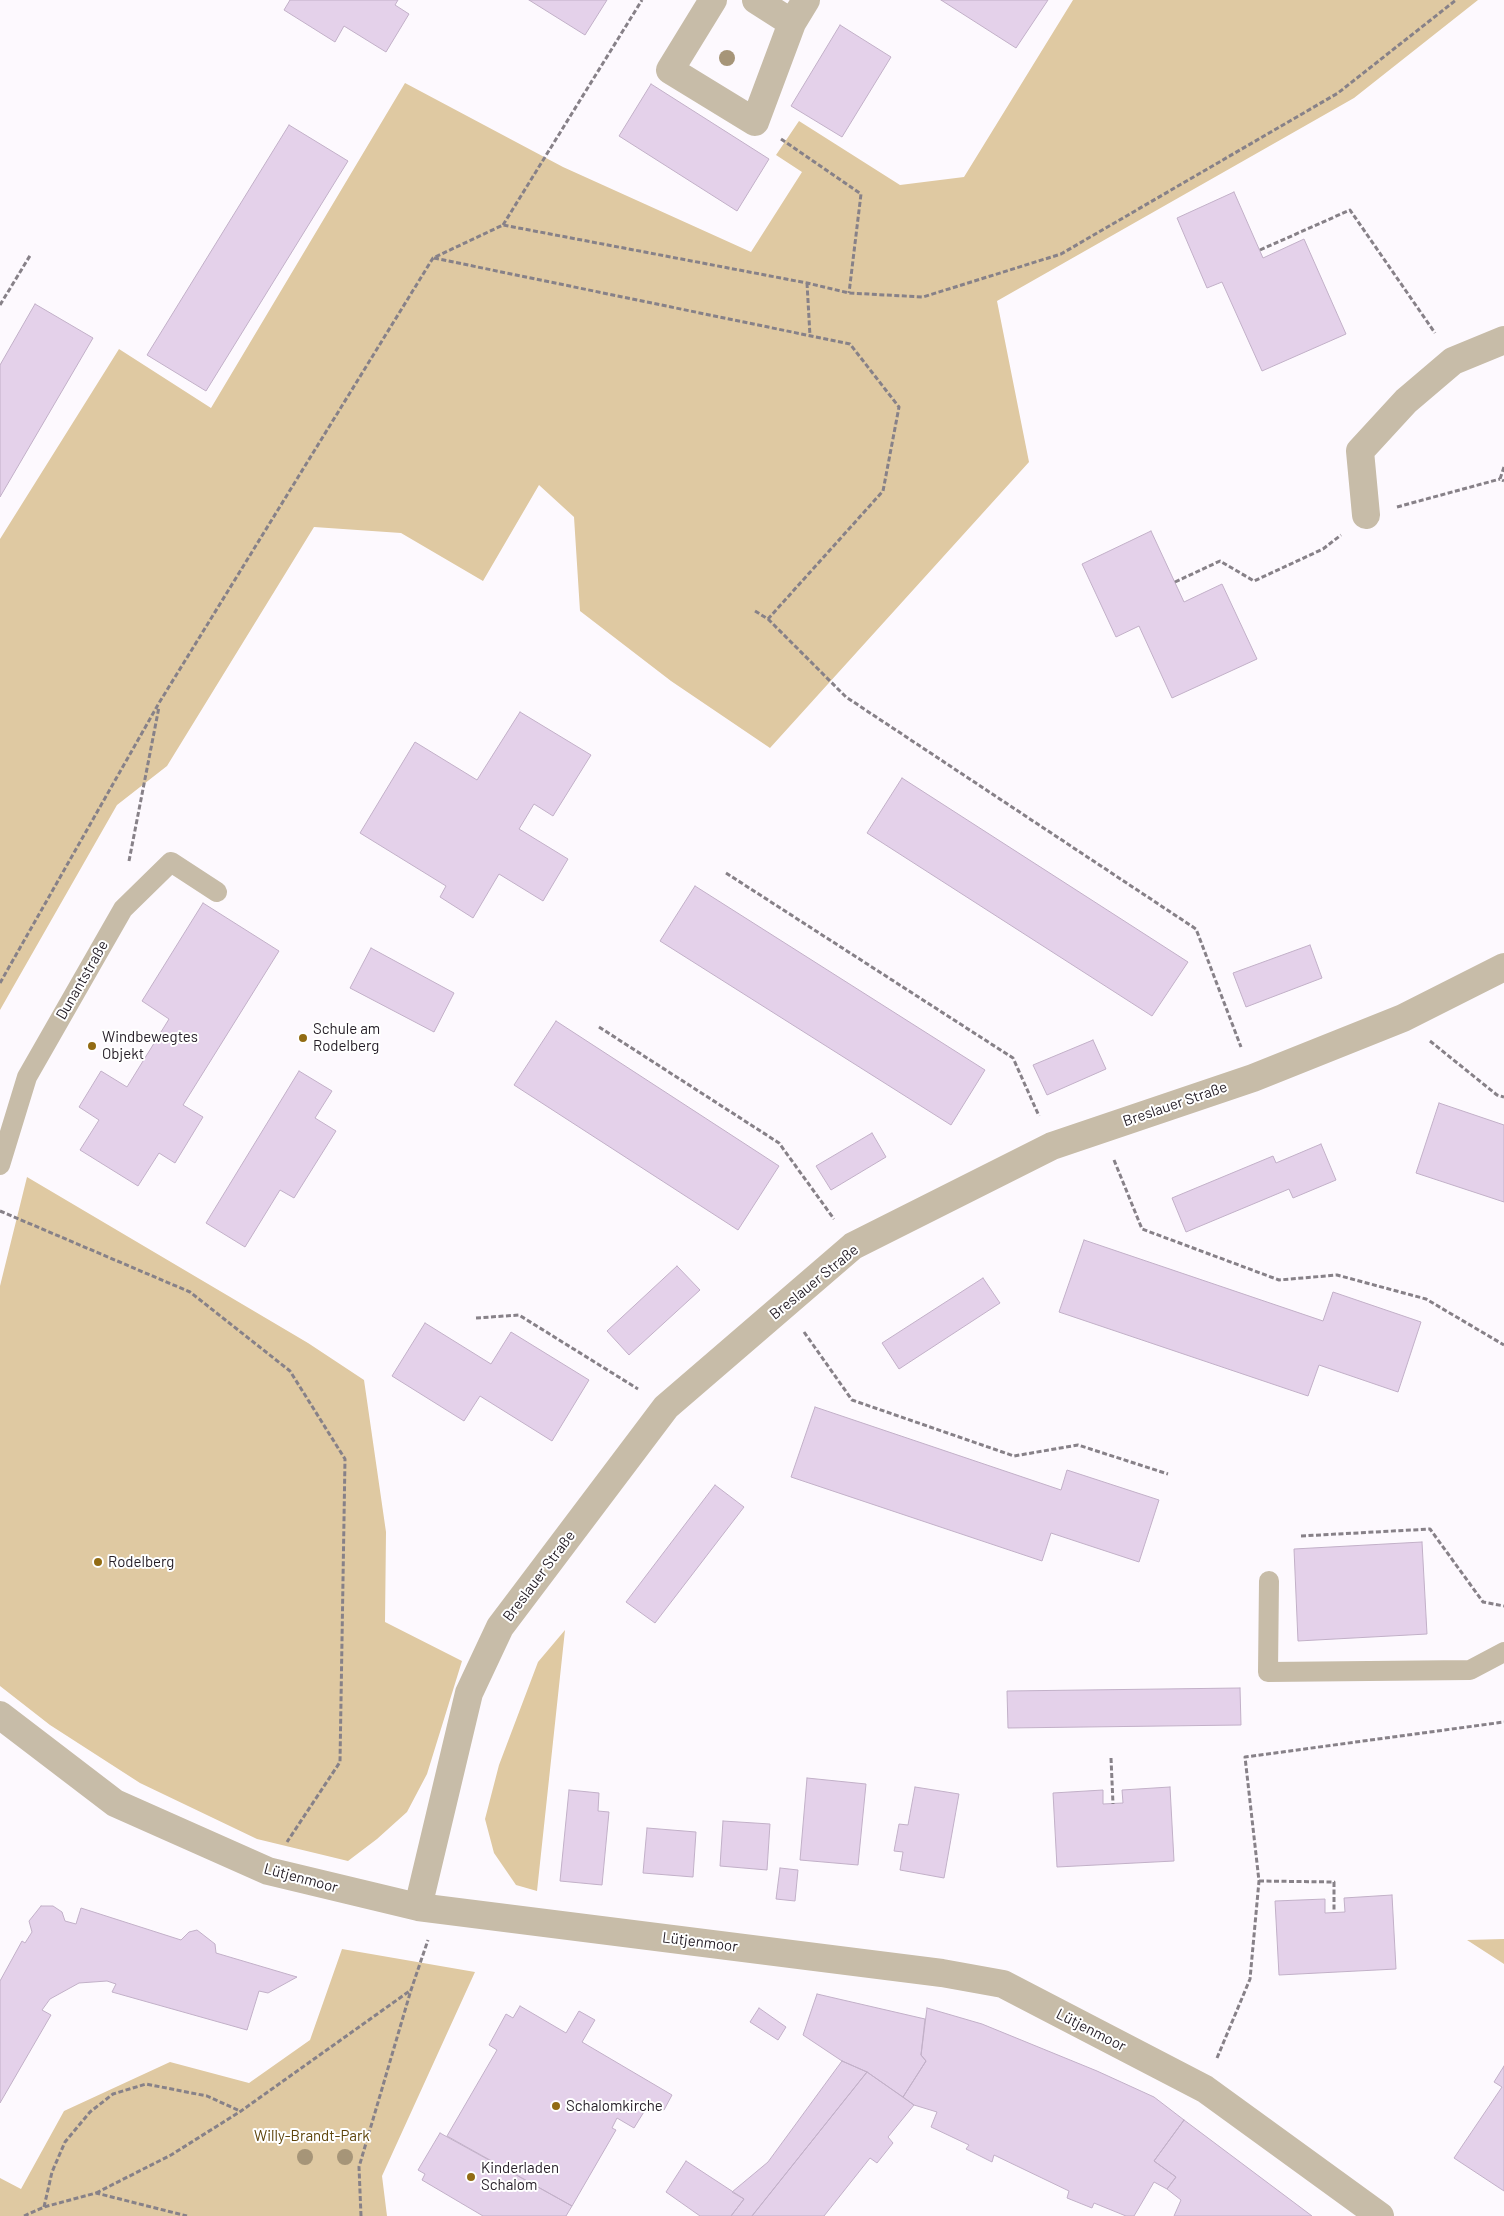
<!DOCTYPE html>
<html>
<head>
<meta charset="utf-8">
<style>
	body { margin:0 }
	canvas { display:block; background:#fdf9fe }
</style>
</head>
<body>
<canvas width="1504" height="2216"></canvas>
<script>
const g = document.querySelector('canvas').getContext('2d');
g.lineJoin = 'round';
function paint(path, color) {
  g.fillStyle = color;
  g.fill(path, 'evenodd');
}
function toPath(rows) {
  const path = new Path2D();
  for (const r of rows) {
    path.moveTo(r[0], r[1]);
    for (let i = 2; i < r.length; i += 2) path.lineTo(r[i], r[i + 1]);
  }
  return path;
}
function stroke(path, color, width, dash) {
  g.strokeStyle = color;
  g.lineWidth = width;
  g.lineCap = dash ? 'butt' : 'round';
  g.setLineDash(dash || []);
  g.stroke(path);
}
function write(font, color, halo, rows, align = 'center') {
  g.font = font + ' Barlow,sans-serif';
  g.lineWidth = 4;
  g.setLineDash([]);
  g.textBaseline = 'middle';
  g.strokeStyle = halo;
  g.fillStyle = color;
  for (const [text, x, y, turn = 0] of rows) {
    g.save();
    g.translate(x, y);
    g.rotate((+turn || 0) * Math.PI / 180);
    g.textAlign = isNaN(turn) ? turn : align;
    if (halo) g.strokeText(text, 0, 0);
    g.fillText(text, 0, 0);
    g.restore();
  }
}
paint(toPath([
	[1073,0,1478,0,1354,98,997,301,1029,462,770,748,671,681,580,611,574,517,539,485,483,581,401,533,314,527,167,766,117,805,0,1010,0,539,119,349,211,408,405,83,563,167,751,252,802,172,776,155,799,121,900,185,964,177],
	[27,1177,308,1343,364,1380,386,1532,385,1622,462,1661,427,1774,407,1812,377,1839,348,1861,257,1839,140,1783,50,1725,0,1686,0,1286],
	[565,1630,537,1891,516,1885,494,1853,485,1819,499,1765,538,1662],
	[1504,1939,1504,1964,1467,1940],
	[342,1949,475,1972,382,2176,387,2216,0,2216,0,2178,21,2189,64,2111,170,2062,249,2083,310,2040]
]), '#dfc9a2');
const building = toPath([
	[290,0,398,0,395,5,409,14,386,52,344,26,335,42,284,10,290,0],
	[529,0,607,0,585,35,529,0],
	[941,0,1048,0,1016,48,941,0],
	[840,25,891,57,842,137,791,106,840,25],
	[651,84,769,159,737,211,619,136,651,84],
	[289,125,348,161,206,391,147,355,289,125],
	[1234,192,1263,258,1304,239,1346,334,1262,371,1222,282,1207,288,1177,218,1234,192],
	[35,304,93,338,0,497,0,365,35,304],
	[1151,531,1184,602,1222,584,1257,659,1172,698,1139,626,1116,637,1082,564,1151,531],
	[520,712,591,755,553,816,534,804,519,829,568,859,543,901,499,874,473,918,440,897,446,886,360,833,415,742,477,780,520,712],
	[902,778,1188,962,1152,1016,867,833,902,778],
	[695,886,985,1070,951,1125,660,941,695,886],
	[203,903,279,951,183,1105,203,1117,175,1163,159,1153,138,1186,80,1150,99,1120,79,1107,101,1071,127,1087,169,1019,142,1001,203,903],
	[1310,945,1322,978,1246,1007,1233,973,1310,945],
	[371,948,454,993,434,1032,350,988,371,948],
	[556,1021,779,1166,738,1230,514,1085,556,1021],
	[1093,1040,1106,1069,1047,1095,1033,1065,1093,1040],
	[299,1071,332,1091,315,1118,336,1131,294,1198,280,1190,245,1247,206,1223,299,1071],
	[1439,1103,1504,1125,1504,1202,1416,1173,1439,1103],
	[872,1133,886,1157,831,1190,816,1166,872,1133],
	[1321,1144,1336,1180,1293,1198,1289,1189,1186,1232,1172,1198,1273,1156,1276,1163,1321,1144],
	[1084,1240,1323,1321,1333,1292,1421,1322,1398,1392,1319,1365,1308,1396,1059,1312,1084,1240],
	[677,1266,700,1290,629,1355,607,1331,677,1266],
	[983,1278,1000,1303,899,1369,882,1343,983,1278],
	[425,1323,491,1364,511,1332,589,1380,552,1441,480,1396,464,1421,392,1376,425,1323],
	[815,1407,1061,1490,1067,1470,1159,1500,1139,1562,1051,1533,1042,1561,791,1477,815,1407],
	[715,1485,744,1507,655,1623,626,1602,715,1485],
	[1422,1542,1427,1634,1298,1641,1294,1549,1422,1542],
	[1240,1688,1241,1725,1008,1728,1007,1691,1240,1688],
	[807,1778,866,1784,858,1865,800,1860,807,1778],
	[915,1787,959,1794,944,1878,900,1870,903,1852,894,1851,899,1824,908,1825,915,1787],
	[1170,1787,1174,1861,1057,1867,1053,1793,1103,1790,1103,1804,1123,1803,1122,1790,1170,1787],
	[569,1790,599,1793,598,1811,609,1812,602,1885,560,1881,569,1790],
	[723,1821,770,1824,767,1870,720,1866,723,1821],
	[647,1828,696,1832,693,1877,643,1873,647,1828],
	[780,1868,798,1870,795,1901,776,1899,780,1868],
	[1392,1895,1396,1969,1279,1975,1275,1901,1325,1899,1325,1913,1345,1912,1344,1898,1392,1895],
	[41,1906,53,1906,62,1912,65,1921,76,1924,81,1908,181,1940,189,1932,197,1930,215,1944,216,1953,297,1977,268,1993,259,1991,247,2030,112,1992,116,1984,107,1981,79,1983,50,1999,42,2010,51,2015,0,2103,0,1981,22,1941,25,1943,32,1932,29,1921,41,1906],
	[817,1994,925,2019,921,2055,926,2061,903,2097,867,2072,842,2061,803,2035,817,1994],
	[520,2006,566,2033,579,2011,595,2020,582,2042,672,2095,664,2110,650,2102,634,2128,617,2118,612,2128,616,2130,572,2206,447,2136,497,2050,489,2045,506,2014,513,2018,520,2006],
	[759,2008,786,2027,778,2040,750,2022,759,2008],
	[927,2008,982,2024,1097,2071,1154,2097,1184,2120,1154,2161,1176,2177,1167,2189,1154,2182,1134,2216,1126,2216,1094,2203,1092,2208,1067,2198,1069,2191,994,2155,992,2162,966,2149,969,2145,931,2127,937,2112,914,2105,903,2097,926,2061,921,2055,927,2008],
	[842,2061,867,2072,752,2216,731,2216,744,2199,732,2192,768,2162,842,2061],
	[1504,2066,1504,2191,1454,2158,1502,2087,1494,2082,1504,2066],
	[867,2072,914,2105,888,2137,893,2143,877,2163,870,2158,824,2216,752,2216,867,2072],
	[1184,2120,1312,2216,1174,2216,1181,2200,1167,2189,1176,2177,1154,2161,1184,2120],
	[440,2133,572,2206,566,2216,483,2216,422,2180,425,2174,418,2170,440,2133],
	[686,2161,744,2199,731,2216,700,2216,666,2192,686,2161]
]);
paint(building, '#e4d1ea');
stroke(building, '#c2b0c8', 1);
stroke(toPath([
	[781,139,861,194,849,293],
	[503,225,642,0],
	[1260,250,1350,210,1435,333],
	[434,258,850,344,899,407,883,491,768,619,755,611],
	[807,283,810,336],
	[0,305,31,254],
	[1504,467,1500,479,1504,481],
	[1397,507,1500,479],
	[1175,582,1220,561,1254,581,1323,549,1341,535],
	[768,619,846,697,1196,929,1241,1047],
	[129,861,159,707],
	[726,873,1013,1058,1039,1116],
	[0,983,159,703,433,258,503,225,807,283,849,293,923,297,1061,254,1338,93,1456,0],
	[599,1027,779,1143,834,1219],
	[1430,1041,1497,1095,1504,1097],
	[1114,1160,1142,1229,1279,1280,1337,1275,1426,1299,1504,1345],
	[0,1211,190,1292,290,1371,345,1459,340,1762,287,1842],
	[476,1318,519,1315,638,1389],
	[804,1332,852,1400,1014,1456,1078,1445,1168,1474],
	[1301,1536,1430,1529,1483,1602,1504,1606],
	[1111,1758,1113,1804],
	[1259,1881,1334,1882,1334,1912],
	[1217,2058,1250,1979,1259,1881,1245,1757,1504,1722],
	[96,2193,171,2155,241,2111,411,1990],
	[44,2207,52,2172,65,2142,90,2112,113,2094,146,2084,207,2096,240,2111],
	[24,2216,44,2207,96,2193,187,2216],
	[361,2216,359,2167,411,1990,428,1940]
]), '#878188', 3, [5, 2.5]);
stroke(toPath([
	[0,1165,27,1077,123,909,171,862,217,892],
	[1269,1581,1268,1672,1470,1670,1504,1652]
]), '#c7bca8', 20);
stroke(toPath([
	[713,0,670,70,755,122,792,23,806,0],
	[756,0,792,23],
	[1366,515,1360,451,1406,401,1453,361,1504,340],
	[0,1715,115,1803,268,1871,418,1907,942,1973,1003,1984,1205,2089,1380,2216],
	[418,1907,469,1693,500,1627,666,1407,853,1246,1052,1146,1253,1078,1403,1018,1504,967]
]), '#c7bca8', 28);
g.fillStyle = '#a69578';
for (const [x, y] of [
	[727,58],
	[305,2157],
	[345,2157]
]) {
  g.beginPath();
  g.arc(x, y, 8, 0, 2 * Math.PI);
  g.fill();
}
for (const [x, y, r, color] of [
	[303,1038,5,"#926b13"],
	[92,1046,5,"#926b13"],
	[98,1562,5,"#926b13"],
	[556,2106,5,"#926b13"],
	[471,2177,5,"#926b13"]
]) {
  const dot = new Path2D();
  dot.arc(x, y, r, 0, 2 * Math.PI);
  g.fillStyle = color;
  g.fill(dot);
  stroke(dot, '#fff', 2);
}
write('15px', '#241d26', '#fff', [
	["Dunantstraße",82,980,-60],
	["Breslauer Straße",1175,1104,-19],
	["Breslauer Straße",814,1282,-39],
	["Breslauer Straße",539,1576,-53],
	["Lütjenmoor",301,1878,15],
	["Lütjenmoor",700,1942,7],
	["Lütjenmoor",1091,2030,27]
]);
write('15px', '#241d26', '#fff', [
	["Schule am",313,1029],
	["Rodelberg",313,1046],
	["Windbewegtes",102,1037],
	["Objekt",102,1054],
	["Rodelberg",108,1562],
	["Schalomkirche",566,2106],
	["Kinderladen",481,2168],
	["Schalom",481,2185]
], 'left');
write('15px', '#5e440b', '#fff', [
	["Willy-Brandt-Park",312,2136]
]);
</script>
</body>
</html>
